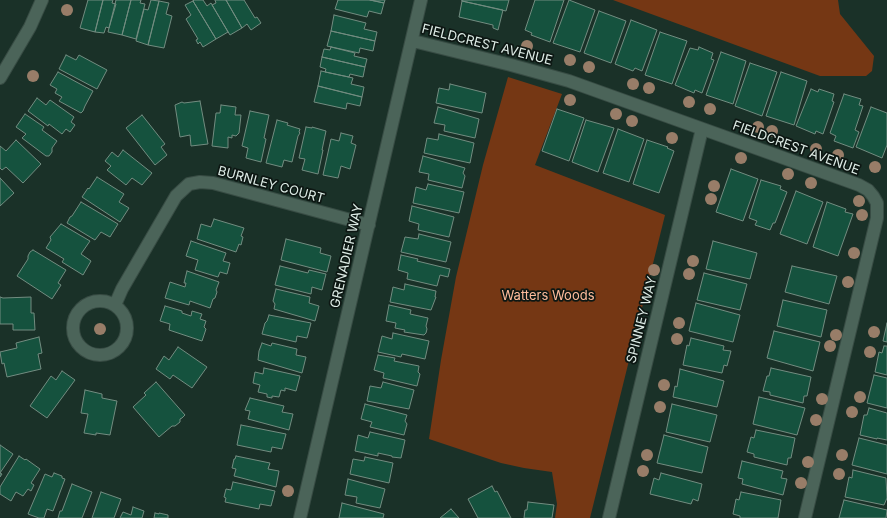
<!DOCTYPE html>
<html>
<head>
<meta charset="utf-8">
<style>
	body { margin:0 }
	canvas { display:block; background:#1a3128 }
</style>
</head>
<body>
<canvas width="887" height="518"></canvas>
<script>
const g = document.querySelector('canvas').getContext('2d');
g.lineJoin = 'round';
function paint(path, color) {
  g.fillStyle = color;
  g.fill(path, 'evenodd');
}
function toPath(rows) {
  const path = new Path2D();
  for (const r of rows) {
    if (r.length === 3) {
      path.moveTo(r[0] + r[2], r[1]);
      path.arc(r[0], r[1], r[2], 0, 2 * Math.PI);
      continue;
    }
    path.moveTo(r[0], r[1]);
    for (let i = 2; i < r.length; i += 2) path.lineTo(r[i], r[i + 1]);
  }
  return path;
}
function stroke(path, color, width, dash) {
  g.strokeStyle = color;
  g.lineWidth = width;
  g.lineCap = dash ? 'butt' : 'round';
  g.setLineDash(dash || []);
  g.stroke(path);
}
function write(font, color, halo, rows, align = 'center') {
  g.font = font + ' Inter,sans-serif';
  g.lineWidth = 3.5;
  g.setLineDash([]);
  g.textBaseline = 'middle';
  g.strokeStyle = halo;
  g.fillStyle = color;
  for (const [text, x, y, turn = 0] of rows) {
    g.save();
    g.translate(x, y);
    g.rotate((+turn || 0) * Math.PI / 180);
    g.textAlign = isNaN(turn) ? turn : align;
    if (halo) g.strokeText(text, 0, 0);
    g.fillText(text, 0, 0);
    g.restore();
  }
}
paint(toPath([
	[613,0,838,0,840,14,874,56,872,71,866,76,820,76],
	[508,77,562,94,535,165,665,215,590,518,555,518,557,504,552,472,524,468,501,463,429,439,441,360,456,277,483,165]
]), '#753714');
const building = toPath([
	[88,0,103,0,95,32,80,28,88,0],
	[103,0,113,0,112,3,116,4,109,28,106,27,104,33,95,32,103,0],
	[116,0,131,0,122,35,108,32,116,0],
	[131,0,141,0,140,3,145,4,136,39,122,35,131,0],
	[151,0,159,1,148,45,136,41,144,9,148,10,151,0],
	[194,0,203,0,207,6,211,3,228,32,216,39,193,1,194,0],
	[215,0,226,0,242,28,230,35,212,5,216,3,215,0],
	[226,0,244,0,255,18,257,17,261,23,251,30,247,24,242,28,226,0],
	[338,0,370,0,384,3,381,14,369,11,367,17,335,9,338,0],
	[370,0,385,0,384,3,370,0],
	[462,0,509,0,506,11,462,1,462,0],
	[535,0,564,0,550,42,531,35,532,33,525,30,535,0],
	[569,0,595,10,580,52,553,43,569,0],
	[159,1,169,3,166,14,172,16,164,48,148,45,159,1],
	[193,1,216,39,203,47,200,42,198,44,196,40,198,39,186,19,191,15,185,5,193,1],
	[462,1,503,10,498,30,493,28,493,25,459,17,462,1],
	[599,11,626,21,611,63,584,53,599,11],
	[334,15,366,23,364,29,377,32,375,41,331,31,334,15],
	[631,20,657,30,642,71,635,68,633,71,615,64,631,20],
	[331,31,375,41,373,51,360,48,359,53,327,46,331,31],
	[660,32,687,41,672,84,645,75,660,32],
	[331,47,355,53,354,56,367,59,365,67,322,57,324,49,330,50,331,47],
	[699,47,713,53,711,59,714,60,702,93,695,90,694,93,675,85,690,48,698,50,699,47],
	[721,52,746,61,733,104,706,95,721,52],
	[66,55,76,60,79,55,107,70,97,89,59,69,66,55],
	[322,57,365,67,363,77,350,74,349,77,325,72,326,69,320,67,322,57],
	[750,63,777,72,762,116,735,106,750,63],
	[321,71,353,78,351,84,364,87,362,97,318,86,321,71],
	[58,72,93,91,85,106,83,111,81,113,59,101,62,97,55,93,57,89,50,85,58,72],
	[781,72,807,81,794,125,766,116,781,72],
	[450,84,486,93,482,113,436,103,439,88,449,90,450,84],
	[318,86,362,97,360,106,347,103,346,109,314,102,318,86],
	[811,89,818,92,819,89,834,94,832,101,834,102,823,134,816,131,815,134,796,126,811,89],
	[844,94,861,99,859,105,863,106,855,130,859,132,853,148,834,141,836,136,830,133,844,94],
	[37,98,46,105,50,100,74,117,71,122,75,125,70,132,66,129,62,134,49,124,48,126,28,111,37,98],
	[200,101,208,144,191,146,190,135,180,137,175,105,182,102,184,103,200,101],
	[221,105,236,107,235,115,241,115,239,133,236,136,232,135,232,138,228,137,228,148,212,146,216,113,220,113,221,105],
	[438,107,479,119,475,138,444,131,445,125,434,123,438,107],
	[871,107,887,113,887,145,882,158,856,147,871,107],
	[557,109,584,118,569,161,542,151,557,109],
	[250,111,269,115,264,138,266,139,261,162,246,158,248,148,242,146,250,111],
	[25,114,44,127,42,130,57,141,52,148,52,152,49,156,46,156,22,138,26,134,16,127,25,114],
	[142,115,165,144,161,147,167,155,155,165,126,128,142,115],
	[277,120,288,123,287,125,300,129,299,132,300,133,298,136,292,162,284,160,282,167,266,163,277,120],
	[586,120,614,128,598,172,572,162,586,120],
	[306,127,312,128,312,127,326,131,322,150,323,150,318,174,302,170,305,159,299,158,306,127],
	[618,129,644,139,629,182,603,173,618,129],
	[341,133,353,136,351,143,356,145,350,169,341,166,338,178,323,175,331,139,339,141,341,133],
	[439,134,474,143,470,163,424,153,427,138,438,140,439,134],
	[16,140,41,164,23,183,6,167,2,170,0,168,0,146,6,151,16,140],
	[647,140,668,147,667,148,674,151,659,193,633,184,647,140],
	[123,150,152,173,142,185,132,178,126,185,107,170,111,166,105,161,112,152,118,157,123,150],
	[423,156,465,168,463,173,465,176,462,188,428,180,429,174,419,172,423,156],
	[731,169,758,179,743,221,716,212,731,169],
	[97,177,124,194,119,202,129,208,120,222,82,197,88,188,89,189,97,177],
	[0,178,14,193,0,206,0,178],
	[761,180,781,186,780,189,787,192,775,223,773,223,770,230,755,225,757,221,749,218,761,180],
	[428,184,464,192,459,213,413,203,416,187,426,190,428,184],
	[796,191,823,202,807,244,780,234,796,191],
	[81,202,118,224,110,237,101,232,95,240,67,223,70,217,72,216,81,202],
	[827,202,846,209,845,212,853,214,838,256,813,247,827,202],
	[412,206,454,217,449,237,418,230,419,224,409,221,412,206],
	[214,219,244,228,241,236,243,237,241,245,239,244,236,252,197,239,201,224,211,227,214,219],
	[61,224,90,241,81,254,91,261,83,275,62,262,64,259,46,248,51,240,50,237,61,224],
	[419,234,451,242,446,262,401,252,405,237,418,239,419,234],
	[286,239,321,248,320,253,331,256,327,272,281,260,286,239],
	[191,241,226,253,223,261,230,263,227,274,220,272,218,277,195,270,198,260,186,256,191,241],
	[713,241,757,253,750,279,706,269,713,241],
	[33,250,66,270,58,283,61,285,52,299,17,276,28,259,28,256,30,252,33,250],
	[401,255,418,259,417,261,450,269,448,277,440,275,437,286,407,279,408,273,398,270,401,255],
	[280,266,308,273,309,270,326,274,322,290,312,287,311,294,275,285,280,266],
	[792,266,837,276,829,304,785,292,792,266],
	[187,271,219,282,216,290,217,292,215,298,213,299,210,308,190,301,189,305,165,298,170,282,185,287,186,283,184,283,187,271],
	[704,273,747,284,740,310,697,300,704,273],
	[405,284,436,291,435,297,436,297,431,310,390,302,393,287,404,290,405,284],
	[276,289,310,297,309,303,319,306,315,321,274,309,275,304,273,301,276,289],
	[0,297,3,298,31,297,31,313,34,313,35,330,13,330,13,324,0,324,0,297],
	[783,300,827,310,821,337,777,326,783,300],
	[696,303,740,315,733,342,689,331,696,303],
	[389,305,411,310,410,314,428,318,426,326,427,329,426,333,424,335,404,332,405,330,395,328,396,323,386,321,389,305],
	[165,306,182,311,182,313,191,316,192,311,202,314,200,319,206,321,204,327,206,329,202,341,169,330,170,324,160,321,165,306],
	[269,315,311,323,307,338,297,336,296,342,262,334,265,323,267,321,269,315],
	[887,323,887,342,883,341,887,323],
	[774,331,820,342,813,371,767,358,774,331],
	[393,333,429,341,425,359,402,354,401,357,378,352,382,336,392,339,393,333],
	[39,337,42,353,38,354,41,369,7,377,4,363,2,364,0,352,17,348,16,343,39,337],
	[691,338,724,346,723,350,731,351,727,366,724,365,722,373,683,365,687,345,689,346,691,338],
	[262,343,271,346,272,343,297,349,296,355,306,357,302,373,258,360,259,351,262,343],
	[884,346,887,346,887,375,875,372,879,352,882,353,884,346],
	[178,347,207,367,192,388,173,375,170,379,156,369,164,356,169,360,178,347],
	[378,355,395,358,394,361,419,366,418,372,420,374,417,386,383,378,384,373,374,370,378,355],
	[264,368,300,376,296,391,285,388,285,391,281,390,279,397,272,396,272,398,267,397,267,394,258,392,260,385,253,383,255,372,263,374,264,368],
	[771,368,811,377,807,396,804,396,803,403,770,395,770,392,763,391,767,376,769,376,771,368],
	[680,369,724,381,717,407,673,397,675,386,677,387,680,369],
	[62,371,75,380,47,418,30,406,51,376,56,380,62,371],
	[874,375,887,378,887,408,867,403,874,375],
	[156,382,185,415,182,418,180,419,180,422,175,426,172,426,159,437,133,407,146,395,144,393,156,382],
	[383,382,414,390,409,409,367,401,370,386,381,388,383,382],
	[85,390,102,394,102,398,117,401,110,435,96,433,96,435,84,433,88,414,81,413,85,390],
	[759,397,805,408,797,435,753,424,759,397],
	[250,398,284,406,282,412,293,414,289,430,248,419,250,411,245,410,250,398],
	[365,404,407,415,405,421,407,424,404,435,370,427,372,422,361,419,365,404],
	[672,404,717,415,710,442,666,432,672,404],
	[869,408,887,413,887,440,877,438,877,439,860,435,864,415,867,415,869,408],
	[241,425,286,434,282,449,272,447,271,452,237,445,241,425],
	[756,430,795,438,791,458,788,458,787,465,754,457,754,454,747,452,751,437,754,438,756,430],
	[370,432,405,440,401,458,392,457,392,456,378,453,378,456,355,451,358,435,368,438,370,432],
	[664,435,708,447,702,473,657,463,664,435],
	[859,438,887,445,887,474,852,465,859,438],
	[0,445,13,454,0,473,2,474,0,477,0,445],
	[19,456,25,460,26,459,40,469,31,483,34,485,31,491,28,489,23,496,16,492,11,501,0,494,0,487,19,456],
	[236,456,270,463,268,469,279,471,276,487,234,476,236,469,232,468,234,459,235,459,236,456],
	[365,457,393,463,389,483,350,474,353,459,364,461,365,457],
	[742,461,783,471,781,478,787,479,783,495,742,484,743,479,738,478,742,461],
	[853,470,886,478,887,498,884,505,845,497,849,477,852,478,853,470],
	[54,473,62,476,62,478,65,479,53,511,47,509,44,518,39,518,28,514,45,474,52,477,54,473],
	[661,473,702,484,698,501,693,499,691,504,650,494,654,478,659,480,661,473],
	[348,479,385,489,380,508,356,503,357,497,345,495,348,479],
	[233,482,275,491,271,506,260,504,259,509,225,502,226,498,224,497,226,489,231,490,233,482],
	[72,484,92,492,82,518,58,518,60,511,62,511,72,484],
	[492,486,495,492,497,491,511,518,478,518,468,499,492,486],
	[101,492,121,499,114,518,92,518,101,492],
	[741,492,781,500,778,518,740,518,740,516,733,514,736,499,739,500,741,492],
	[844,500,887,510,886,518,839,518,844,500],
	[528,502,554,505,552,518,524,518,525,510,527,510,528,502],
	[342,503,384,514,383,518,339,518,342,503],
	[133,507,144,511,142,518,120,518,123,512,131,515,133,507],
	[451,509,459,518,440,518,451,509],
	[155,513,159,514,159,513,168,515,168,518,154,518,155,513]
]);
paint(building, '#15523e');
stroke(building, '#728c80', 1);
const street = toPath([
	[413,41,511,65,569,81,859,185,868,190,873,196,877,203,877,218,805,518],
	[100,328,27],
	[115,305,122,289,176,196,189,184,200,182,213,183,369,225],
	[300,518,421,0],
	[609,518,702,129]
]);
const secondary = toPath([
	[0,78,30,27,42,0]
]);
stroke(street, '#384c44', 14);
stroke(secondary, '#384c44', 14);
stroke(street, '#4b6459', 12);
stroke(secondary, '#4b6459', 12);
g.fillStyle = '#987d68';
for (const [x, y] of [
	[67,10],
	[527,46],
	[570,60],
	[589,67],
	[33,76],
	[633,84],
	[649,88],
	[570,100],
	[689,102],
	[710,109],
	[616,114],
	[632,121],
	[758,127],
	[772,131],
	[672,138],
	[816,149],
	[838,155],
	[741,158],
	[875,167],
	[788,174],
	[811,183],
	[714,186],
	[711,199],
	[859,201],
	[862,215],
	[854,253],
	[693,261],
	[654,270],
	[689,274],
	[848,282],
	[679,323],
	[100,329],
	[874,332],
	[836,335],
	[677,339],
	[830,346],
	[870,352],
	[664,385],
	[860,397],
	[822,399],
	[660,407],
	[852,412],
	[816,420],
	[647,455],
	[842,455],
	[808,462],
	[643,471],
	[839,474],
	[801,483],
	[288,491]
]) {
  g.beginPath();
  g.arc(x, y, 6, 0, 2 * Math.PI);
  g.fill();
}
write('13px', '#deece6', '#0d1713', [
	["FIELDCREST AVENUE",487,45,14],
	["FIELDCREST AVENUE",796,148,20],
	["BURNLEY COURT",271,185,15],
	["GRENADIER WAY",347,256,-77],
	["SPINNEY WAY",642,320,-76]
]);
write('13px', '#ffbc9c', '#0d1713', [
	["Watters Woods",548,296]
]);
</script>
</body>
</html>
